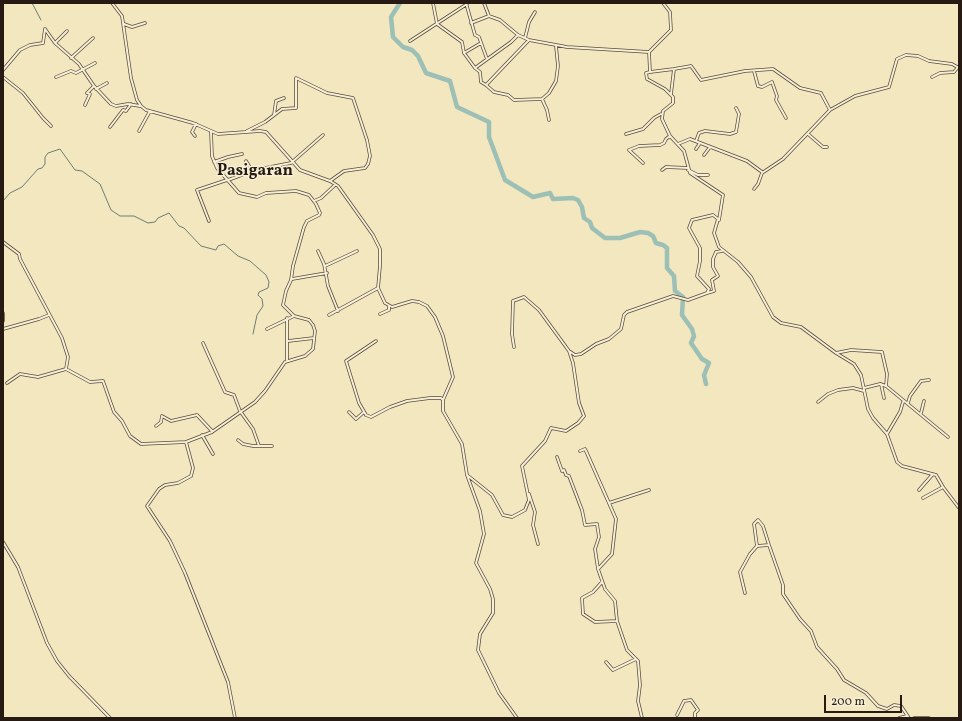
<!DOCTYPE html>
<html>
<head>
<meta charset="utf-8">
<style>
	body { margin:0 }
	#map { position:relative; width:962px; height:721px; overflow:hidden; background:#f2e7bf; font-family:Vollkorn,serif }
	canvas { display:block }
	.frame { position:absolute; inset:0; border:4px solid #261a13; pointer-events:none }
	.scale { position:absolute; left:824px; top:695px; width:78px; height:18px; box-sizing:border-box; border:2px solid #261a13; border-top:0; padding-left:5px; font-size:12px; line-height:14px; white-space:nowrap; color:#261a13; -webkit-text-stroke:3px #f7efd5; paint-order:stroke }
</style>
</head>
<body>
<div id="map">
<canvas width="962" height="721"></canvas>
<div class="frame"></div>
<div class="scale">200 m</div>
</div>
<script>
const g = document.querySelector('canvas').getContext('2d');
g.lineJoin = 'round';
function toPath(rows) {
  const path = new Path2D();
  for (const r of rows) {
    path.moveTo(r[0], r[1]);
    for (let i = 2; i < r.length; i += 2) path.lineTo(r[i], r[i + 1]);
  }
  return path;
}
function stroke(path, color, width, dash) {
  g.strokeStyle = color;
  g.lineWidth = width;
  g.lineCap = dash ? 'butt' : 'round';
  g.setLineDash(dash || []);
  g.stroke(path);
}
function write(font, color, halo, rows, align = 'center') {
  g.font = font + ' Vollkorn,serif';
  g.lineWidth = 3;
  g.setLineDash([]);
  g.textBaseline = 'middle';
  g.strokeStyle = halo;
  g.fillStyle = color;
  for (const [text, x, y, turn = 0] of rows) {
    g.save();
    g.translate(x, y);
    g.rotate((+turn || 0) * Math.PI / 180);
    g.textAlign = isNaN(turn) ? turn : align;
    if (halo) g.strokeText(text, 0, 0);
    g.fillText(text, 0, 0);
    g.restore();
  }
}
stroke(toPath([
	[32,3,41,20],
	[3,201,10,193,22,187,38,169,42,168,45,164,45,157,48,153,60,149,75,170,82,171,100,184,111,210,120,216,134,216,148,223,155,222,158,218,169,213,179,226,184,228,201,246,216,250,218,246,224,244,238,256,250,261,266,275,269,282,268,288,259,292,258,295,262,299,263,306,257,315,253,334]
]), '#6d7d75', 1);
stroke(toPath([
	[400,3,391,17,393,37,403,47,412,50,418,56,426,73,450,81,457,107,489,122,489,137,505,180,533,197,550,193,553,199,573,198,578,200,582,207,584,218,590,222,592,228,605,238,620,238,640,232,648,233,653,236,656,243,663,245,667,248,667,268,674,276,675,291,683,297,682,315,692,329,694,336,691,343,702,359,709,363,704,375,706,384]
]), '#9cbfb6', 4.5);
const minor = toPath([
	[112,3,122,16,131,78,137,100,141,106,146,110,193,123,218,134,260,131,266,132,300,170,330,181,338,186,373,235,380,249,380,266,378,288,385,303,392,307,412,301,419,302,427,306,435,317,443,336,453,377,443,400,443,411,462,444,467,475,480,511,484,534,476,563,490,589,493,599,493,613,480,634,478,650,499,693,517,718],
	[433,3,437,24,462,42,464,53,475,68,511,42,518,35],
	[466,3,475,35,479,37,487,59],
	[484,3,489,16,500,20,518,35,529,40,567,47,649,52,650,72,674,69,671,94],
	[471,23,489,16],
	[124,24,132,27,145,23],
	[45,29,55,43,79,64,94,86,111,104,116,106,128,104,140,106],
	[525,38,529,22,535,12],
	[529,40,486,85,494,92,508,95,514,100,542,99],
	[410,41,467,4],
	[55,43,67,31],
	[649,52,671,30,670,12,663,3],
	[464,53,481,43],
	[71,58,93,38],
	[475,68,480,72,481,82,486,85],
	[674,69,691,66,701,80,745,71,773,69,800,88,821,93,830,110],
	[3,70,20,50,30,45,43,43,45,29],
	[754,71,758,86,762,87,772,82,777,96,776,100,786,118],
	[650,72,646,73,647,79,665,89,673,97,673,103,663,111,662,119,670,136,684,151,690,173,723,195,719,220],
	[3,77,23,93,43,118,51,126],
	[56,77,71,71,76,73,95,63],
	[932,77,940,73,954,72,958,67],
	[96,89,107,83],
	[85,105,90,94,87,93,94,86],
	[274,115,276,101,284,98],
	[549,120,547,110,542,99,549,93,556,81,558,66,556,46],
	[110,127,123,110,126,111,131,104],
	[139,131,150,111],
	[247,131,265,122,282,109,296,108,296,78,327,93,353,98,367,140,370,156,368,164,365,168,344,171,330,181],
	[211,132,212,156,217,168,239,193,257,197,266,193,296,191,309,195,316,204,320,213,319,215,307,221,304,227,293,266,291,280,286,291,283,305,294,316,309,320,313,325,315,331,313,349,305,356,285,362,265,391,255,402,212,432,186,442,193,468,191,476,178,483,165,485,159,489,147,506,170,541,185,573,228,682,235,718],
	[626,134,643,129,654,118,661,114],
	[808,134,823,147,827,147],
	[195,136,192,132,196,124],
	[696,141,699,133,705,131,730,134,736,132,739,114,736,108],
	[678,144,690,139,747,161,762,172],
	[696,149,700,143],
	[704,155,710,147],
	[246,161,252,171],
	[214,162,228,157,242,154],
	[643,163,629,150,639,146,660,145,664,143,666,139,670,136],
	[662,170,666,167,688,168],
	[688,170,698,175,708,175],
	[228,180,255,170,291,163,323,135],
	[754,189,758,184,762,173,783,159,830,110,855,96,889,87,897,59,906,55,918,56,929,61,952,64,959,68],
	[314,201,321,198,335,185],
	[209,221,197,190,227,180],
	[3,242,19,254,20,259,62,338,68,357,66,369,90,382,103,381,114,412,122,421,130,436,141,444,186,442],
	[318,251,324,264,328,286,338,311],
	[325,266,357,251],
	[292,279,327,273],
	[707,293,714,291,712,280,718,276,713,267,713,259,716,252,722,251],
	[3,313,3,321],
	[380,314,389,310,389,306],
	[329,315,378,288],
	[287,318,287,360],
	[3,329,39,319,49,315],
	[267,329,294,316],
	[288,341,314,338],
	[376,341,346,361,359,403,366,415,371,417,390,407,407,401,430,398,441,398,443,400],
	[203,343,225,392,234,395,240,411,253,429,259,446],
	[514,347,512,334,513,301,524,297,539,310,569,351],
	[836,353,851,350,882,352,887,374,886,386],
	[7,383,20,374,38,377,66,369],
	[881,384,884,398],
	[864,388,880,384,886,386,948,437],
	[818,402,828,394,838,390,853,388,864,391],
	[908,403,910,396,921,381,929,380],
	[349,412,356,419,364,412],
	[921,413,924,401],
	[156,426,161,422,162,416,171,421,197,415,212,431],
	[887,434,900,412,903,402],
	[202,435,213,454],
	[238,440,243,444,253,446,272,446],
	[580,451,585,449,586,451,616,519,612,554,598,569,605,589,615,601,617,621,627,650,638,661,640,685,638,701,642,718],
	[557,457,562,471,564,470,566,475,569,476,582,510,585,525,597,524,599,537,595,549,598,569],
	[467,475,492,495,503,515,512,517,525,510,529,500,522,466,545,441,551,428,566,431,578,423,584,416,579,403,573,363,569,351,575,355,581,354,596,344,609,339,621,329,624,315,627,312,673,296,688,300,707,293,709,289,697,276,700,261,700,248,689,228,692,220,713,215,718,219,714,233,719,247,738,262,751,277,773,317,781,323,801,327,836,353,854,364,861,375,868,409,873,418,887,434,897,462,902,466,936,475,943,487,959,508],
	[919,490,933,474],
	[529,494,535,512,533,525,538,544],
	[923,498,943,487],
	[609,503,649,490],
	[3,542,18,567,47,643,57,661,69,676,110,718],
	[757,546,769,545],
	[602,582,593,592,582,598,583,614,595,622,617,621],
	[745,593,740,572,750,554,757,546,754,524,758,520,763,526,769,545,783,585,783,594,800,619,811,631,817,647,837,669,844,680,866,693,878,706,887,709,894,705,901,706,909,718],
	[606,662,613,670,636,659],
	[677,715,684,701,691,700,698,710,695,713,695,718],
	[899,718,907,716],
	[914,718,929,718]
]);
stroke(minor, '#594d3e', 3.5);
stroke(minor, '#f7efd5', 2);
write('bold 16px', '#261a13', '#f7efd5', [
	["Pasigaran",255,172]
]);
</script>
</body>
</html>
